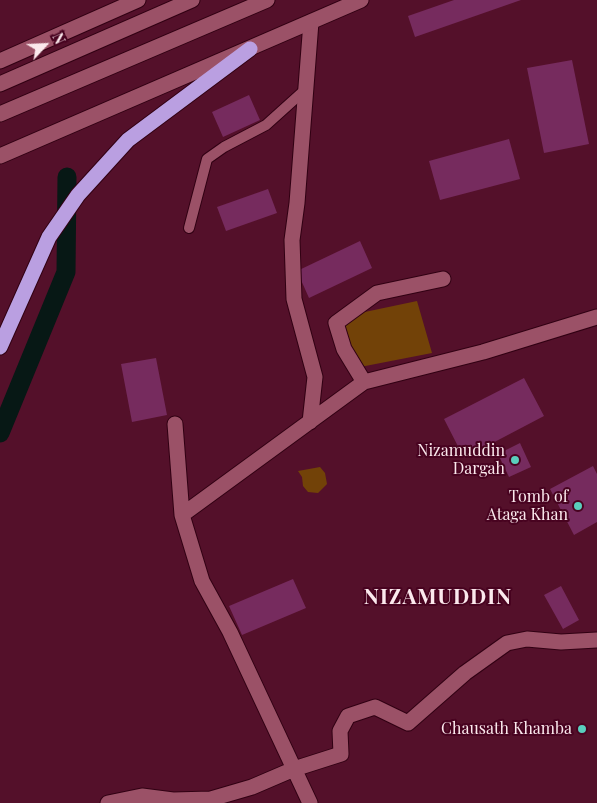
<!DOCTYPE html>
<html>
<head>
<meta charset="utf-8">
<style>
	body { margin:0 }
	#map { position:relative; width:597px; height:803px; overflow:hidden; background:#54102a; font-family:"Playfair Display",serif }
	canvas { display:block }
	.north { position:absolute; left:20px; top:20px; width:50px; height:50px; -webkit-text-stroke:4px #480320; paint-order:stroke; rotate:65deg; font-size:14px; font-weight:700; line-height:20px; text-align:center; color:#fbe9ed }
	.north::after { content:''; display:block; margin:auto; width:18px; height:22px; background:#fbe9ed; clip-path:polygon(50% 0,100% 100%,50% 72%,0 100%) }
</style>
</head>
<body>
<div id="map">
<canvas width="597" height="803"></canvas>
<div class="north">N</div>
</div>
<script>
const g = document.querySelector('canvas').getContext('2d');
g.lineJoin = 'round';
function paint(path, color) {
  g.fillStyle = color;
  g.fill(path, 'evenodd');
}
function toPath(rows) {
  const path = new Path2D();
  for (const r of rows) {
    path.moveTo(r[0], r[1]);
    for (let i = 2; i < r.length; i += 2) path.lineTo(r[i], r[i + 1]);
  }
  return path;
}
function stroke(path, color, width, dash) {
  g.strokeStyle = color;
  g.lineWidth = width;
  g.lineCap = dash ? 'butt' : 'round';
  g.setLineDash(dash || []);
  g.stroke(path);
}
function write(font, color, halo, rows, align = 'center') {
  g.font = font + ' "Playfair Display",serif';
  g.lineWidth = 4;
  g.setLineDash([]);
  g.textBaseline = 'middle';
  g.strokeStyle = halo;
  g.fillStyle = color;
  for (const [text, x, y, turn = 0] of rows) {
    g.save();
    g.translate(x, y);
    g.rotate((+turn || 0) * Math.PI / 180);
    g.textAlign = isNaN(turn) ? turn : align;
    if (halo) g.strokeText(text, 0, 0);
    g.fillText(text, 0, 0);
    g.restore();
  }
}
paint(toPath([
	[417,301,432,353,355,368,341,317],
	[320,467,325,473,327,484,318,493,308,492,303,486,302,477,298,471]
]), '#724208');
stroke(toPath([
	[0,433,66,272,67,177]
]), '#071815', 19);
paint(toPath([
	[454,0,521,0,415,37,408,16],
	[572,60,589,144,544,153,527,68],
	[249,95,260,120,223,137,212,112],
	[509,139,520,179,440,200,429,161],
	[268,189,277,213,226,231,217,207],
	[360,241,372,268,309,298,297,271],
	[156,358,167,415,132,422,121,364],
	[524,378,544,416,464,458,444,419],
	[520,443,531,467,509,477,498,454],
	[593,466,597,474,597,522,574,535,550,489],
	[293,579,306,608,242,635,229,606],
	[561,586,579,620,563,629,544,595]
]), '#762b5e');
const lane = toPath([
	[189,228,207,159,224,147,266,125,306,89]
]);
const street = toPath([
	[364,382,344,349,336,323,377,293,443,279],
	[310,422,315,377,294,299,292,240,297,203,311,22],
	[175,424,182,515,202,581,230,632,310,803],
	[182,515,364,382,483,352,597,317],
	[108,803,142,796,173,800,211,799,252,787,294,769,341,754,340,731,348,716,375,707,408,723,465,673,507,643,527,639,561,642,597,640]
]);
const secondary = toPath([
	[0,61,138,0],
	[0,84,192,0],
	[0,114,267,0],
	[0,156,361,0]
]);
const highway = toPath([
	[0,347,49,237,78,195,128,140,250,49]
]);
stroke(lane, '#310013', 12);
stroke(street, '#310013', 17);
stroke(secondary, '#310013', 17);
stroke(highway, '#310013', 17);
stroke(lane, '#9b5167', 10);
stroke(street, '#9b5167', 15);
stroke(secondary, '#9b5167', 15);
stroke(highway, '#ba9fe1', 15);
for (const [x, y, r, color] of [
	[515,460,5,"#5acebd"],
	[578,506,5,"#5acebd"],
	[582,729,5,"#5acebd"]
]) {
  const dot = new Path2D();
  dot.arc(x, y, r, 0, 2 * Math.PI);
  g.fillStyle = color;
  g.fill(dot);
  stroke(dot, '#480320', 2);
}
write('16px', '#fbe9ed', '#480320', [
	["Nizamuddin",505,451],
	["Dargah",505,469],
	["Tomb of",568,497],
	["Ataga Khan",568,515],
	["Chausath Khamba",572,729]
], 'right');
g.letterSpacing = '1px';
write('bold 21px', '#fbe9ed', '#480320', [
	["NIZAMUDDIN",438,597]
]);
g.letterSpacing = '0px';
</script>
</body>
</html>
